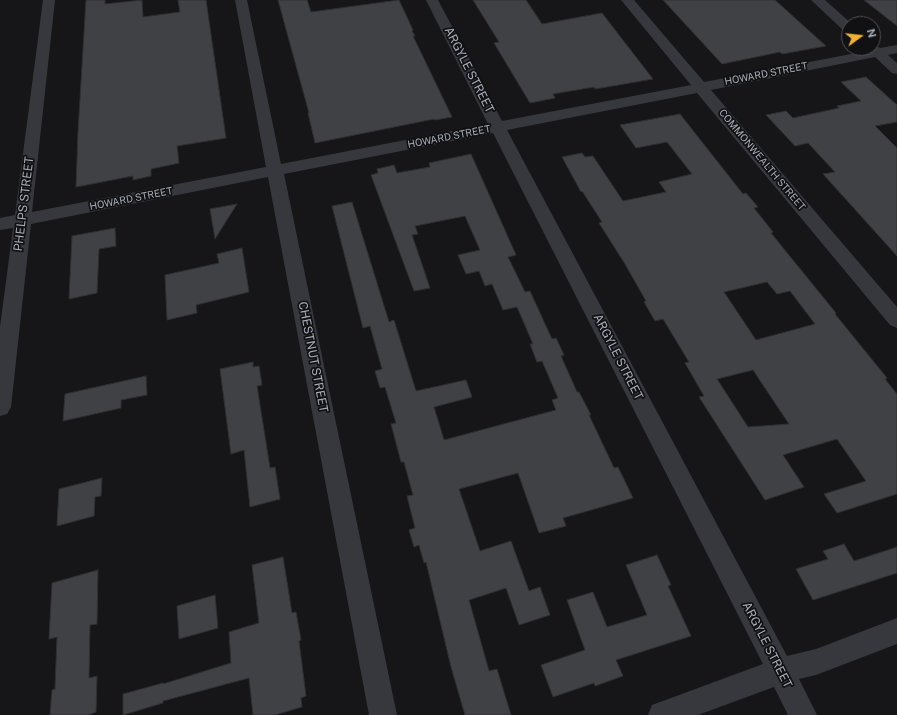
<!DOCTYPE html>
<html>
<head>
<meta charset="utf-8">
<style>
	body { margin:0 }
	#map { position:relative; width:897px; height:715px; overflow:hidden; background:#161618; font-family:"Public Sans",sans-serif }
	canvas { display:block }
	.north { position:absolute; left:841px; top:16px; width:40px; height:40px; box-sizing:border-box; background:#111113; border:1px solid #4d4f55; border-radius:50%; rotate:75deg; font-size:11px; font-weight:700; line-height:16px; text-align:center; color:#a8adb8 }
	.north::after { content:''; display:block; margin:auto; width:14px; height:18px; background:#f2b134; clip-path:polygon(50% 0,100% 100%,50% 72%,0 100%) }
</style>
</head>
<body>
<div id="map">
<canvas width="897" height="715"></canvas>
<div class="north">N</div>
</div>
<script>
const g = document.querySelector('canvas').getContext('2d');
g.lineJoin = 'round';
function paint(path, color) {
  g.fillStyle = color;
  g.fill(path, 'evenodd');
}
function toPath(rows) {
  const path = new Path2D();
  for (const r of rows) {
    path.moveTo(r[0], r[1]);
    for (let i = 2; i < r.length; i += 2) path.lineTo(r[i], r[i + 1]);
  }
  return path;
}
function stroke(path, color, width, dash) {
  g.strokeStyle = color;
  g.lineWidth = width;
  g.lineCap = dash ? 'butt' : 'round';
  g.setLineDash(dash || []);
  g.stroke(path);
}
function write(font, color, halo, rows, align = 'center') {
  g.font = font + ' "Public Sans",sans-serif';
  g.lineWidth = 3.5;
  g.setLineDash([]);
  g.textBaseline = 'middle';
  g.strokeStyle = halo;
  g.fillStyle = color;
  for (const [text, x, y, turn = 0] of rows) {
    g.save();
    g.translate(x, y);
    g.rotate((+turn || 0) * Math.PI / 180);
    g.textAlign = isNaN(turn) ? turn : align;
    if (halo) g.strokeText(text, 0, 0);
    g.fillText(text, 0, 0);
    g.restore();
  }
}
const building = toPath([
	[86,0,105,0,105,4,142,0,143,17,180,12,178,0,206,0,226,138,177,146,179,163,151,169,151,176,133,180,133,176,76,187,78,132,86,0],
	[278,0,307,0,311,12,399,0,413,30,412,31,415,36,413,36,452,117,435,120,434,119,315,143,308,113,309,113,278,0],
	[473,0,526,0,542,24,602,13,653,79,595,89,594,87,553,94,555,98,530,103,494,43,499,42,473,0],
	[663,0,775,0,826,46,782,54,780,52,722,64,663,0],
	[864,0,897,0,897,26,864,0],
	[866,77,897,105,897,122,875,126,897,148,897,256,823,174,835,172,808,143,795,146,766,115,786,111,793,118,839,108,837,106,861,101,841,82,866,77],
	[680,114,743,194,746,193,758,207,754,208,773,232,771,233,836,313,835,314,887,378,885,379,897,394,897,494,837,513,824,494,866,481,837,439,783,455,804,487,765,500,699,397,704,396,685,363,689,362,663,319,655,321,644,302,646,301,625,264,599,223,602,222,582,191,581,192,562,157,582,153,585,157,593,156,623,201,666,192,659,182,692,174,667,142,636,148,620,125,680,114],
	[767,282,777,294,790,291,815,324,756,340,724,292,767,282],
	[753,370,789,424,748,427,717,379,753,370],
	[471,154,516,255,508,257,525,292,530,291,552,339,556,338,564,355,561,356,577,392,579,392,591,415,589,415,614,468,618,467,633,498,563,518,566,526,539,533,518,473,459,489,480,551,511,541,529,591,540,587,550,615,519,625,506,588,469,600,489,671,497,669,511,715,465,715,451,667,426,562,424,563,419,545,414,547,409,530,415,528,407,496,413,495,404,462,401,462,391,424,396,423,385,387,380,388,375,371,382,369,370,326,363,328,332,206,352,202,389,322,394,320,416,391,466,380,472,397,434,407,444,440,556,410,552,400,558,398,542,361,537,362,530,344,533,344,517,307,503,310,492,284,485,286,479,271,466,274,458,255,480,250,465,216,415,226,418,234,412,235,430,288,414,291,371,175,378,173,377,169,394,165,397,173,430,167,429,163,471,154],
	[237,204,215,239,210,209,237,204],
	[115,228,116,246,99,249,97,293,69,299,72,236,115,228],
	[242,248,249,292,196,305,197,313,167,320,165,275,219,263,217,254,242,248],
	[253,362,253,367,259,366,262,385,257,386,270,468,275,467,280,499,250,507,244,450,231,454,220,369,253,362],
	[146,376,147,395,121,400,121,408,63,421,65,394,146,376],
	[102,478,101,496,95,497,94,516,57,526,59,489,102,478],
	[844,544,854,561,897,547,897,573,813,600,796,569,828,559,823,551,844,544],
	[657,555,671,585,668,586,691,636,616,660,623,676,595,686,594,683,553,697,541,665,585,650,567,600,593,592,607,627,647,615,626,565,657,555],
	[283,557,292,613,296,612,301,640,299,641,306,696,301,698,302,707,275,715,253,715,249,678,163,701,163,703,123,715,123,694,163,683,163,684,231,663,229,632,259,623,252,565,283,557],
	[98,570,97,624,90,625,89,678,97,676,96,712,88,715,50,715,52,690,55,689,57,637,49,639,52,583,98,570],
	[215,595,218,628,179,639,177,606,215,595]
]);
paint(building, '#404145');
stroke(building, '#303034', 1);
paint(toPath([
	[43,0,55,0,32,212,266,167,235,0,247,0,281,164,488,124,426,0,438,0,502,121,691,85,621,0,634,0,704,82,867,51,865,48,873,48,873,44,880,48,897,45,897,53,888,55,897,63,897,74,892,73,875,57,711,90,897,307,897,328,890,325,697,93,507,130,787,656,816,649,897,618,897,644,816,675,799,679,817,715,788,715,774,687,698,715,648,715,652,705,763,664,493,133,284,174,397,715,369,715,268,177,31,224,11,407,7,414,0,416,0,327,13,228,0,230,0,218,15,215,43,0],
	[811,0,825,0,852,24,849,24,849,32,844,31,811,0]
]), '#37383d');
write('10px', '#a8adb8', '#111113', [
	["HOWARD STREET",766,74,-11],
	["HOWARD STREET",449,137,-11],
	["COMMONWEALTH STREET",762,160,50],
	["HOWARD STREET",131,199,-11]
]);
write('12px', '#a8adb8', '#111113', [
	["ARGYLE STREET",469,70,63],
	["PHELPS STREET",24,204,-83],
	["CHESTNUT STREET",313,357,79],
	["ARGYLE STREET",618,357,63],
	["ARGYLE STREET",767,645,63]
]);
</script>
</body>
</html>
